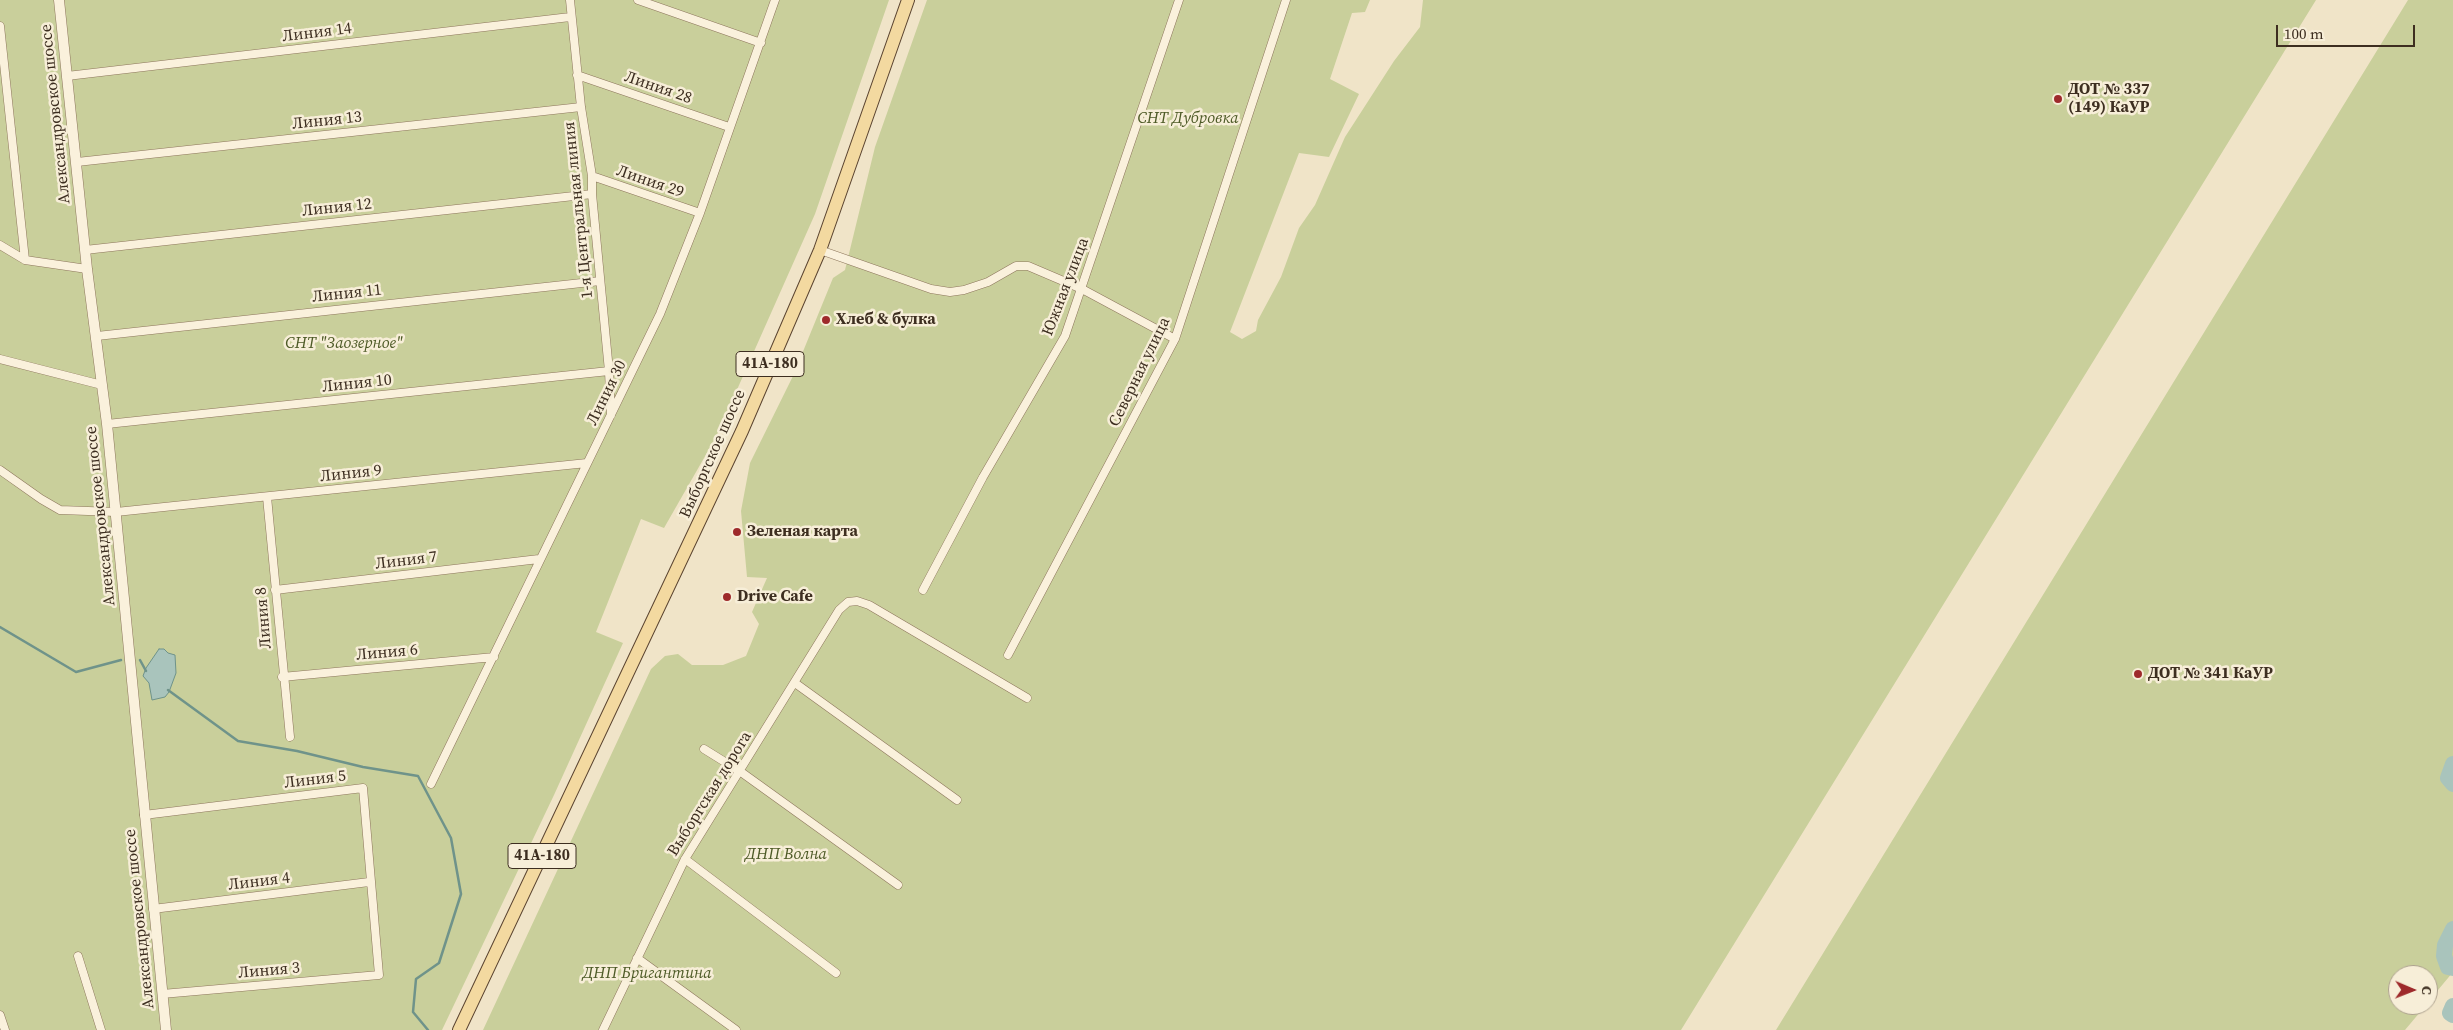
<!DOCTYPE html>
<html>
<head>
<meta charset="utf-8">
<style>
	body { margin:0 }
	#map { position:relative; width:2453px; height:1030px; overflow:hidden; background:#f0e4c8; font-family:"Source Serif 4",serif }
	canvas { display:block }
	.north { position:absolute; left:2388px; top:965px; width:50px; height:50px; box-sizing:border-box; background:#f7eed8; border:1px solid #ada18e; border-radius:50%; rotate:91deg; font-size:14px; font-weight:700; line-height:20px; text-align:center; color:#3d2e20 }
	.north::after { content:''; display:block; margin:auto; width:18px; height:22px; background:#9e2a2b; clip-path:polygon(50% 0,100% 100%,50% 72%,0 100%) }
	.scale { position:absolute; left:2276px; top:25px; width:139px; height:22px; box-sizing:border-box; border:2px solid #3d2e20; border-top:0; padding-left:6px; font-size:15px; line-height:18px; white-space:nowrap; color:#3d2e20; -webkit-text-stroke:4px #f7eed8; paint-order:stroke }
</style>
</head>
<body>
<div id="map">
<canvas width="2453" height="1030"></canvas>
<div class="north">С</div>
<div class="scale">100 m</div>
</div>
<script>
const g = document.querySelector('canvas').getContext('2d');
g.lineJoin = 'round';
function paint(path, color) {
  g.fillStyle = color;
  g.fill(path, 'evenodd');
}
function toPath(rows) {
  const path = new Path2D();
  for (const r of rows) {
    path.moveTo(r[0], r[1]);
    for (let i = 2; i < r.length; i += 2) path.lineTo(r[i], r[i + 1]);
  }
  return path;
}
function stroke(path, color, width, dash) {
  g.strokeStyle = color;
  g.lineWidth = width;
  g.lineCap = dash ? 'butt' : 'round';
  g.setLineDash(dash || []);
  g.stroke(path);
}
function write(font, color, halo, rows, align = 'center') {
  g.font = font + ' "Source Serif 4",serif';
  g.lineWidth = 5;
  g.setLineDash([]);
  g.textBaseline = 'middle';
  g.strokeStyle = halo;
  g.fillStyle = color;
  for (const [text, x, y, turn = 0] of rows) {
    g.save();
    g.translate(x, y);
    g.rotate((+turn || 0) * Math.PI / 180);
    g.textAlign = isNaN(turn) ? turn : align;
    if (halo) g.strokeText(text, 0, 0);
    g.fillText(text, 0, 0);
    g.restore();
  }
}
paint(toPath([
	[0,0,889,0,815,214,716,437,664,528,641,519,596,632,623,643,554,795,442,1030,0,1030],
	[927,0,1370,0,1365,12,1352,13,1330,79,1359,94,1329,157,1299,153,1230,332,1242,339,1256,331,1258,320,1281,277,1299,228,1315,205,1345,137,1394,61,1420,27,1423,0,2316,0,1681,1030,483,1030,651,669,665,656,678,654,692,665,723,665,746,656,759,624,752,612,767,578,747,577,741,511,750,463,793,376,833,278,845,270,875,147],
	[2408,0,2453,0,2453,972,2428,1002,2428,975,2398,975,2398,1005,2426,1005,2405,1030,1776,1030]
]), '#c9cf9b');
const water = toPath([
	[159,649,164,649,168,653,175,655,176,673,169,692,165,697,152,700,149,683,143,676,146,668,159,649]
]);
paint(water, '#a9c4bc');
stroke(water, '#6f938a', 1);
stroke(toPath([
	[0,627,76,672,121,660],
	[140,660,146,671],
	[168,690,238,741,297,751,363,767,418,776,451,838,461,894,439,963,416,979,413,1012,428,1030]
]), '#6f938a', 2.5);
stroke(toPath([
	[2453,764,2448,778,2453,784],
	[2453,929,2445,945,2444,956,2448,967,2453,968],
	[2453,1006,2450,1013,2453,1015]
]), '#a9c4bc', 16);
const minor = toPath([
	[570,0,581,107,592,176,592,194,609,371,611,415],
	[638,0,761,43],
	[0,26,25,260],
	[577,75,729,127],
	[67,76,570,17],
	[77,162,581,107],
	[592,176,700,213],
	[0,245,25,260,87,269],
	[85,250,592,194],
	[820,250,931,289,950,292,964,290,988,282,1016,266,1028,266,1082,289,1175,339],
	[97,336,600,281],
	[0,359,102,385],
	[107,424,609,371],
	[0,470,41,499,60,510,116,512,587,463],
	[267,497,290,737],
	[275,590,539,559],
	[923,590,983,477,1065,336,1179,0],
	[1008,655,1175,339,1286,0],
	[282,677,494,657],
	[795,683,957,800],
	[704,749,741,772,898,885],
	[431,784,660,314,700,213,775,0],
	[144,815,363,788,379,975,162,994],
	[685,859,836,973],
	[153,909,369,882],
	[78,956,101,1030],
	[637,958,736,1030],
	[0,1015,5,1030],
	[603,1030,685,859,839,610,848,602,857,601,869,605,1027,698]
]);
const tertiary = toPath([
	[59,0,87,269,107,424,166,1030]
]);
const primary = toPath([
	[459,1030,742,431,820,250,908,0]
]);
stroke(minor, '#8d765c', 9);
stroke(tertiary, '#8d765c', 11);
stroke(primary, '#5b4430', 14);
stroke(minor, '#faf1dc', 8);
stroke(tertiary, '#faf1dc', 10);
stroke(primary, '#f3d9a0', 12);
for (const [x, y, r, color] of [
	[2058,99,5,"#9e2a2b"],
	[826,320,5,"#9e2a2b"],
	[737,532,5,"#9e2a2b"],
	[727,597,5,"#9e2a2b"],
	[2138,674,5,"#9e2a2b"]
]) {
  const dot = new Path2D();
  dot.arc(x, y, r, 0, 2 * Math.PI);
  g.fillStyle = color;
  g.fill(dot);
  stroke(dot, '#f7eed8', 2);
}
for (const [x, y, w] of [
	[770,364,68],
	[542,856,68]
]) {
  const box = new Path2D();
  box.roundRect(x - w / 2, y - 12.5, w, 25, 4);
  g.fillStyle = '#f7eed8';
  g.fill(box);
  stroke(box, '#3d2e20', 1);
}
write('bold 15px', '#3d2e20', null, [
	["41А-180",770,364],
	["41А-180",542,856]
]);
write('16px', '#3d2e20', '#f7eed8', [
	["Линия 14",317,33,-7],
	["Линия 28",658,88,19],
	["Александровское шоссе",56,114,-96],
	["Линия 13",327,121,-6],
	["Линия 29",650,182,19],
	["Линия 12",337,208,-6],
	["1-я Центральная линия",579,210,-96],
	["Южная улица",1066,287,-69],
	["Линия 11",347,294,-6],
	["Северная улица",1140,372,-64],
	["Линия 10",357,384,-6],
	["Линия 30",607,393,-64],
	["Выборгское шоссе",713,454,-66],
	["Линия 9",351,474,-6],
	["Александровское шоссе",101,516,-96],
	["Линия 7",406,561,-7],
	["Линия 8",264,618,-95],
	["Линия 6",387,653,-5],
	["Линия 5",315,780,-7],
	["Выборгская дорога",710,794,-58],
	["Линия 4",259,882,-7],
	["Александровское шоссе",140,919,-96],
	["Линия 3",269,971,-5]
]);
write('bold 16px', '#3d2e20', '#f7eed8', [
	["ДОТ № 337",2068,90],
	["(149) КаУР",2068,108],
	["Хлеб & булка",836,320],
	["Зеленая карта",747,532],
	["Drive Cafe",737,597],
	["ДОТ № 341 КаУР",2148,674]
], 'left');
write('italic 16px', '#4d5a26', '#f7eed8', [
	["СНТ Дубровка",1188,119],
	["СНТ \"Заозерное\"",344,344],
	["ДНП Волна",786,855],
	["ДНП Бригантина",647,974]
]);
</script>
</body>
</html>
